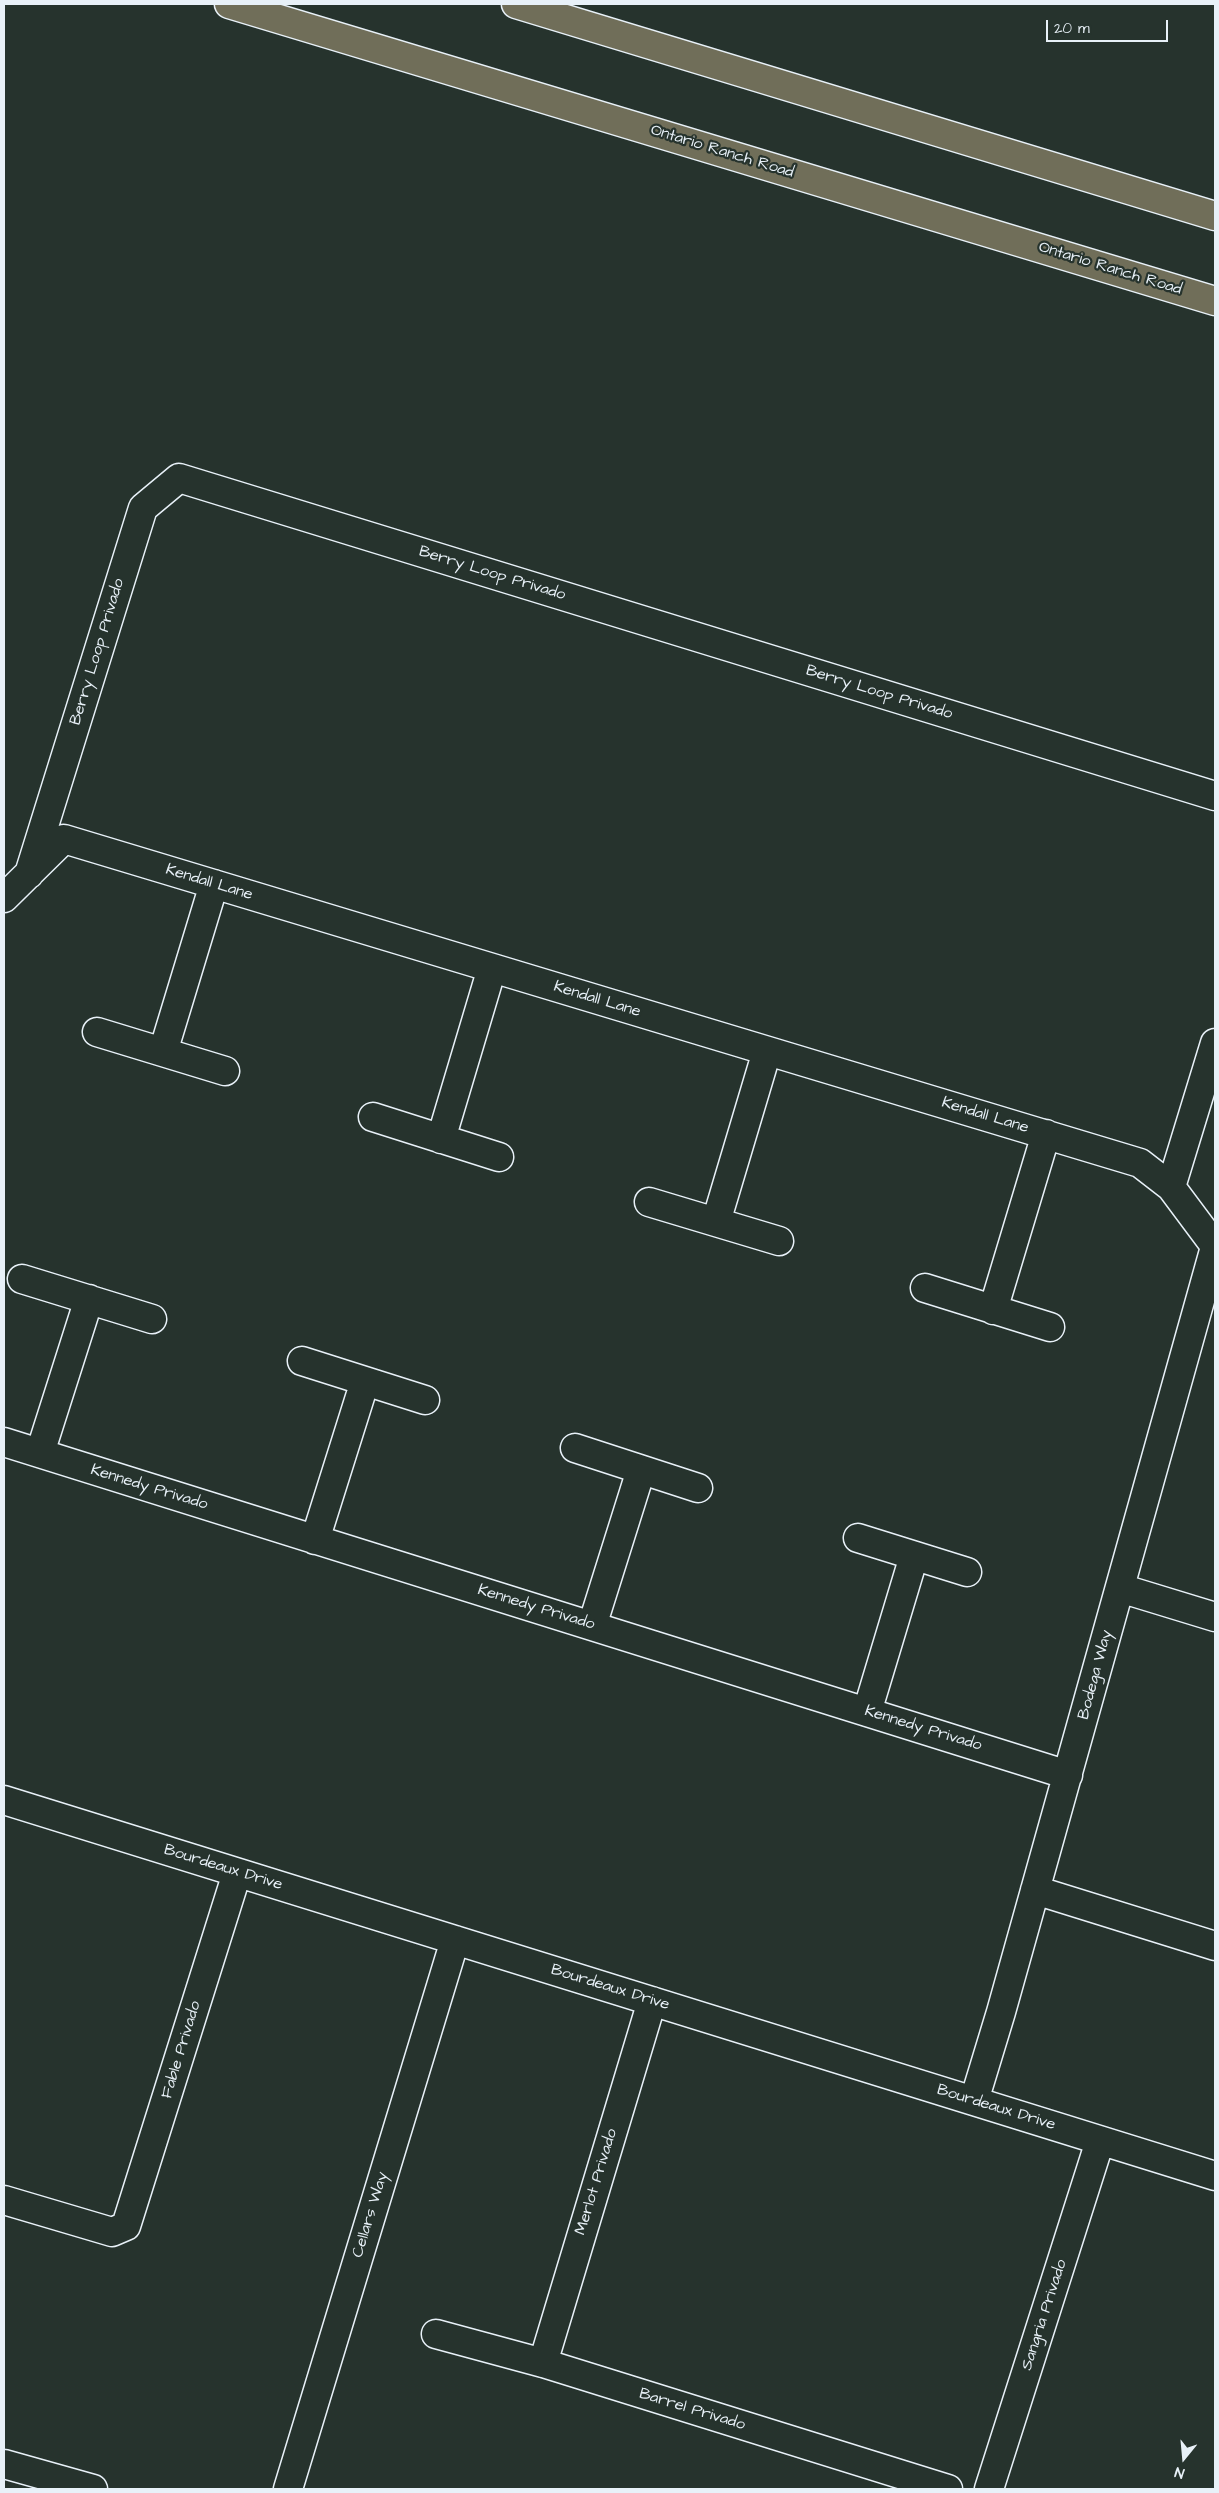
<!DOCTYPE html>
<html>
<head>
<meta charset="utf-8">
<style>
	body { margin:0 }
	#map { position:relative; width:1219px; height:2493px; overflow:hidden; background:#26332d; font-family:"Architects Daughter",sans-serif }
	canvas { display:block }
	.frame { position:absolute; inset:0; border:5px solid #e8f1f8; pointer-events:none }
	.north { position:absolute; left:1159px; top:2433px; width:50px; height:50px; -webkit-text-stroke:4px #26332d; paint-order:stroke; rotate:197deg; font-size:14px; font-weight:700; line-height:20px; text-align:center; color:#e8f1f8 }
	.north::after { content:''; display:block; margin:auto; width:18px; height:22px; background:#e8f1f8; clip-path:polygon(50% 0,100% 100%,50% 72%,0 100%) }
	.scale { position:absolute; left:1046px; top:20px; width:122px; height:22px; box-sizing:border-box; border:2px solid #e8f1f8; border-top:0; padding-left:6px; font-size:15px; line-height:18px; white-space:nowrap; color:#e8f1f8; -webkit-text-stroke:4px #26332d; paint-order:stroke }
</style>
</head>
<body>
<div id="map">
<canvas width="1219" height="2493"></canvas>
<div class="frame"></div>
<div class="north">N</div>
<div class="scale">20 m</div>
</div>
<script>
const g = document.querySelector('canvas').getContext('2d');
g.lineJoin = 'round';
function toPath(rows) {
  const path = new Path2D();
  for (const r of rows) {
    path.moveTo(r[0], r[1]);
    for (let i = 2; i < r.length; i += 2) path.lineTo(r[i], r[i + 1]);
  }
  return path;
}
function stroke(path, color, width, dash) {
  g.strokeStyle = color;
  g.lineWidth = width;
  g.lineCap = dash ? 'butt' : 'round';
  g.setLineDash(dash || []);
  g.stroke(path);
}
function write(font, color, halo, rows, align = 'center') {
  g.font = font + ' "Architects Daughter",sans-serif';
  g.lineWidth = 4.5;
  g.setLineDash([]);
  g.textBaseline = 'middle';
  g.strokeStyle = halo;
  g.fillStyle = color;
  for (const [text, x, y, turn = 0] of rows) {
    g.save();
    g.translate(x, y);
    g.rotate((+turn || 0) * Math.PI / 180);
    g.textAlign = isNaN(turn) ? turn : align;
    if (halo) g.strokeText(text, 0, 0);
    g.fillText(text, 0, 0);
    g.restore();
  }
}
const minor = toPath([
	[29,874,143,508,179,478,1215,796],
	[4,898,64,839,1140,1163,1171,1187,1215,1246],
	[97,1032,225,1071],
	[163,1052,214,884],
	[373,1117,499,1157],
	[441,1139,492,968],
	[1171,1187,1215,1043],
	[649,1202,779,1241],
	[716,1222,767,1051],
	[22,1279,152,1319],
	[925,1288,1050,1327],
	[993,1310,1046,1134],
	[302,1361,425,1400],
	[4,1442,1068,1775],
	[575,1448,698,1488],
	[40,1453,89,1299],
	[858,1538,967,1572],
	[315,1540,365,1381],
	[1120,1588,1215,1617],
	[592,1626,641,1470],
	[867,1712,914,1556],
	[4,1800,1215,2176],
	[1035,1890,1215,1946],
	[974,2101,1001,2012,1215,1247],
	[4,2200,112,2232,126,2226,237,1873],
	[436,2334,543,2363,948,2489],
	[543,2363,652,2001],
	[4,2464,93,2489],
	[288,2489,455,1940],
	[989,2489,1100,2141]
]);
const major = toPath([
	[229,4,1215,301],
	[516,4,1215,216]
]);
stroke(minor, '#e8f1f8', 31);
stroke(major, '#e8f1f8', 31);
stroke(minor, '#26332d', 28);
stroke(major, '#706e59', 28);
write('16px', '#e8f1f8', '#26332d', [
	["Ontario Ranch Road",722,152,17],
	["Ontario Ranch Road",1110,269,17],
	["Berry Loop Privado",492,574,17],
	["Berry Loop Privado",98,652,-73],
	["Berry Loop Privado",879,693,17],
	["Kendall Lane",209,883,17],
	["Kendall Lane",597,1000,17],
	["Kendall Lane",985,1116,17],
	["Kennedy Privado",149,1488,17],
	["Kennedy Privado",536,1608,17],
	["Bodega Way",1096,1675,-75],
	["Kennedy Privado",923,1729,17],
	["Bourdeaux Drive",223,1868,17],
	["Bourdeaux Drive",610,1988,17],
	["Fable Privado",182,2050,-73],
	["Bourdeaux Drive",996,2108,17],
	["Merlot Privado",597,2182,-73],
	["Cellars Way",371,2215,-73],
	["Sangria Privado",1045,2315,-72],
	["Barrel Privado",692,2410,17]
]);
</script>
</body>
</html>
